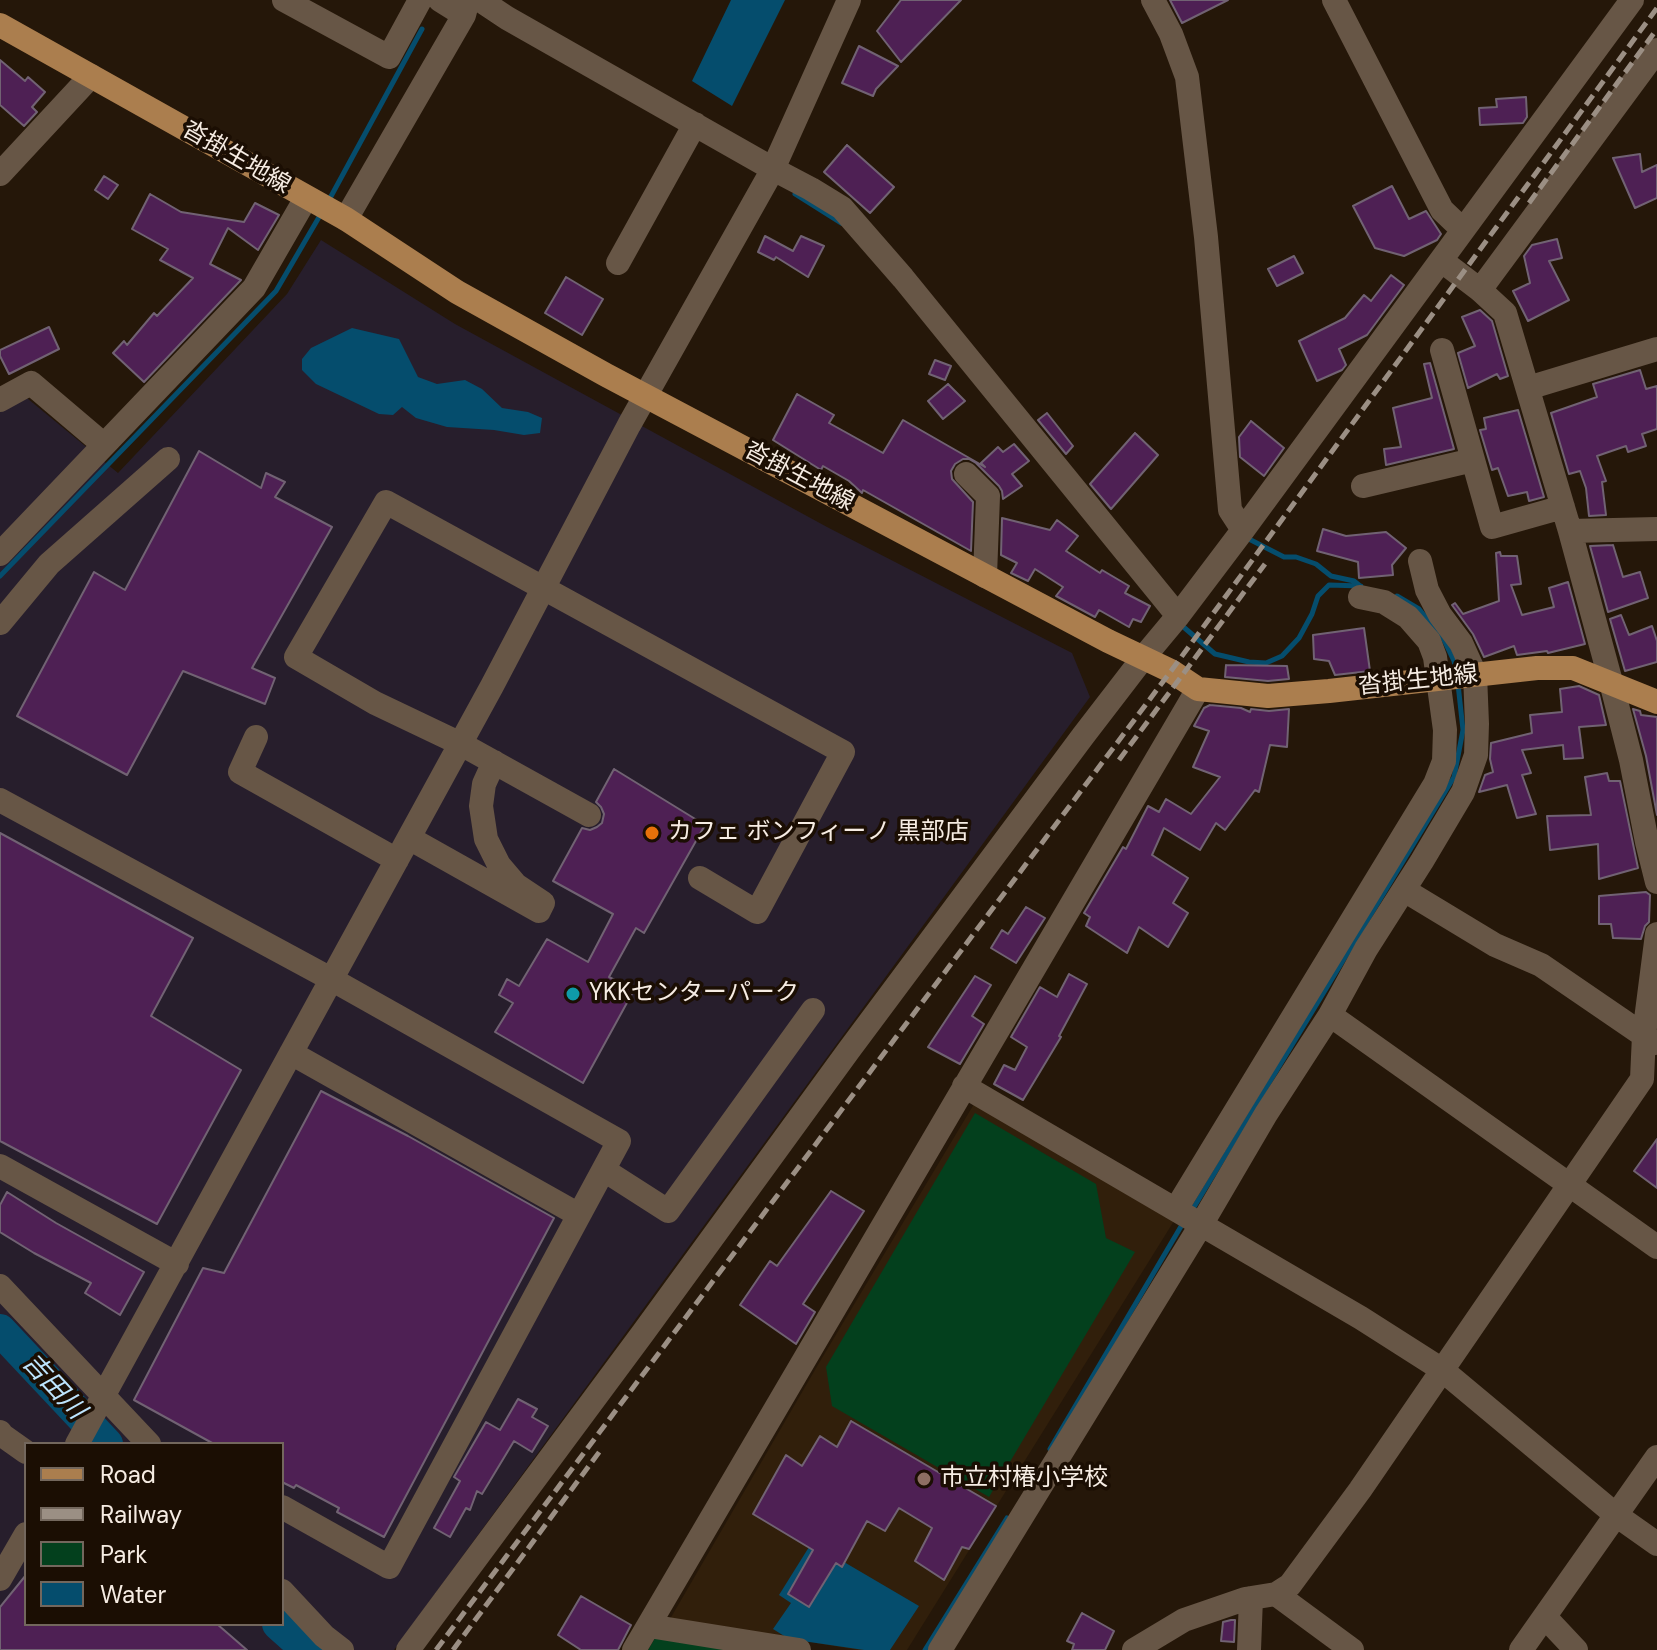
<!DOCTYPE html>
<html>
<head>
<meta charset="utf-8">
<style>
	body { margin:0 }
	#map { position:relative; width:1657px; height:1650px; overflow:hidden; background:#251709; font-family:"DM Sans",sans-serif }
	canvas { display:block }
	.legend { position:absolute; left:24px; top:1442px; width:260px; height:184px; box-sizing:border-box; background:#1b0e03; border:2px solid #73675d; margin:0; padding:10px 14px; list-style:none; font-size:24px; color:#f6ece3 }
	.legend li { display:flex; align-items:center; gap:16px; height:40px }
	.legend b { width:40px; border:2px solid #73675d }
</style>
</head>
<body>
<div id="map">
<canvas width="1657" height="1650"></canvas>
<ul class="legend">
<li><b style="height:10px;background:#ab7e4e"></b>Road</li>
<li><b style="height:10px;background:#9b8f84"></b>Railway</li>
<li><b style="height:22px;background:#03401d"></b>Park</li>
<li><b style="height:22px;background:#054d6d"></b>Water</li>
</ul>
</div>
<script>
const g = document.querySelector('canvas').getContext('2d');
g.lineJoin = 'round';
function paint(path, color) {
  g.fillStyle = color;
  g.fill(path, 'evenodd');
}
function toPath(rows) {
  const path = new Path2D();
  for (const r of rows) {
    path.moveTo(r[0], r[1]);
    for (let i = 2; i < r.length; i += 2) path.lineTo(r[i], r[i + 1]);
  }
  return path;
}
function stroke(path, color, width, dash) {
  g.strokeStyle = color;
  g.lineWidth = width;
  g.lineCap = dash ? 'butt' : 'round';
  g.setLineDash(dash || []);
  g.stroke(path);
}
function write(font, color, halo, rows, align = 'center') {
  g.font = font + ' "DM Sans","Noto Sans JP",sans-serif';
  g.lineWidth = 7;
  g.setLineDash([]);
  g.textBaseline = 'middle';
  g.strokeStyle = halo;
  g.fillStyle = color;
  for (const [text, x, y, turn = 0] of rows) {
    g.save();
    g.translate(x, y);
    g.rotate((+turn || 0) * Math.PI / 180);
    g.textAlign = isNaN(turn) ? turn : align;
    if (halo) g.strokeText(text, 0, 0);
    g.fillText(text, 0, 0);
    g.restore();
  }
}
paint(toPath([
	[321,240,455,324,827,527,1072,653,1090,697,394,1650,0,1650,0,405,22,394,118,473,287,294],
	[26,1444,282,1444,282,1624,26,1624]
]), '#271e2c');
paint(toPath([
	[974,1104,1174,1221,907,1650,858,1650,670,1619,819,1363]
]), '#311f0b');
paint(toPath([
	[975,1113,1096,1184,1106,1238,1135,1252,989,1497,832,1406,826,1367],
	[655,1638,738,1650,648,1650]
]), '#03401d');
paint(toPath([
	[731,0,785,0,732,106,692,81],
	[352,328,399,339,418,377,437,384,465,380,482,389,502,408,528,412,542,418,540,433,524,435,494,430,447,427,416,418,402,407,393,415,379,414,316,384,302,370,302,359,311,348],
	[809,1547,840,1566,844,1562,919,1606,890,1650,864,1650,789,1639,773,1629,791,1603,779,1595]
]), '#054d6d');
stroke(toPath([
	[795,194,841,223],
	[329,200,422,29],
	[1245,537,1284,557,1296,557,1316,564,1331,576,1354,581,1359,585],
	[0,576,276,291,322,212],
	[1397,596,1419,609,1443,638,1454,661,1456,670],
	[1180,624,1215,654,1249,662,1266,663,1282,656,1299,638,1312,614,1318,596,1329,585,1361,586],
	[1191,1212,1454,777,1463,730,1458,684],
	[1050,1449,1183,1223],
	[925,1650,1007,1518]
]), '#054d6d', 5);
stroke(toPath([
	[0,1330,107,1444],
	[278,1624,307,1650]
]), '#054d6d', 32);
const building = toPath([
	[901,0,961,0,901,62,877,31,901,0],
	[1170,0,1228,0,1182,23,1170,0],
	[859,46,898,66,876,89,873,96,842,83,859,46],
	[0,60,25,81,28,77,45,92,32,107,37,112,24,126,0,105,0,60],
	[1526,97,1527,117,1523,123,1480,125,1479,108,1497,107,1496,99,1526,97],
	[847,145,894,187,870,213,824,172,847,145],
	[1640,154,1642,172,1657,165,1657,198,1635,208,1613,158,1640,154],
	[104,176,118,185,108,199,95,190,104,176],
	[1392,186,1409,219,1426,211,1441,234,1437,240,1404,256,1375,248,1353,206,1392,186],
	[150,194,181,212,244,222,255,203,279,215,258,250,228,228,210,264,241,280,144,382,113,353,124,341,127,345,154,313,157,316,193,278,160,260,168,249,132,229,150,194],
	[765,236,793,251,801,236,824,246,808,277,776,257,774,260,758,252,765,236],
	[1557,239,1562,258,1549,261,1569,300,1528,321,1513,291,1530,283,1524,256,1532,245,1557,239],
	[1294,256,1303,273,1277,286,1268,269,1294,256],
	[1391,275,1404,285,1367,335,1339,349,1346,365,1342,370,1317,381,1299,341,1345,318,1364,295,1371,301,1391,275],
	[566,277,603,299,582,335,545,313,566,277],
	[1480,310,1492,321,1508,376,1500,379,1497,374,1468,388,1458,353,1475,346,1462,317,1480,310],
	[49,327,59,349,9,374,0,356,0,350,49,327],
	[935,360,951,366,945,380,929,374,935,360],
	[1430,363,1454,449,1386,465,1384,449,1401,447,1393,408,1432,398,1424,364,1430,363],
	[1640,370,1646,389,1657,386,1657,429,1642,434,1646,446,1628,452,1626,446,1597,456,1606,481,1602,482,1606,515,1589,516,1586,488,1580,471,1569,474,1551,413,1597,397,1593,384,1640,370],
	[948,384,965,401,943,419,928,401,948,384],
	[797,394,834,415,829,423,883,453,903,420,985,467,981,463,998,447,1003,452,1014,444,1029,461,1012,474,1022,486,1003,499,1002,491,999,486,976,463,969,459,963,459,955,464,951,471,952,479,973,502,971,551,863,490,862,493,849,481,823,466,821,470,773,440,797,394],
	[1518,410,1544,497,1529,501,1527,492,1508,496,1498,468,1492,470,1480,430,1486,429,1484,418,1518,410],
	[1047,413,1073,446,1066,454,1038,420,1047,413],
	[1251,421,1284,448,1264,476,1240,457,1239,437,1251,421],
	[1135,433,1158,455,1111,509,1090,484,1135,433],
	[199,451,261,488,266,473,285,482,275,497,332,527,252,668,275,678,265,704,183,671,127,775,17,716,94,572,125,590,199,451],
	[1002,518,1050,530,1057,520,1078,536,1066,551,1100,573,1102,570,1129,586,1125,593,1150,606,1141,622,1133,619,1129,627,1099,610,1095,617,1056,596,1063,587,1035,569,1028,581,1011,573,1017,563,1001,555,1002,518],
	[1323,529,1346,536,1386,532,1406,548,1392,565,1393,575,1359,578,1358,562,1317,551,1323,529],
	[1613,545,1623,577,1640,572,1648,598,1608,612,1590,546,1613,545],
	[1500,552,1501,556,1517,556,1521,584,1511,585,1522,615,1554,607,1549,588,1568,582,1585,644,1548,653,1547,651,1517,655,1514,646,1484,657,1473,634,1452,605,1455,603,1463,614,1499,601,1496,553,1500,552],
	[1621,615,1629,635,1652,626,1657,641,1657,662,1625,671,1610,619,1621,615],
	[1364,628,1370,671,1335,675,1329,661,1314,659,1313,635,1364,628],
	[1226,665,1287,666,1289,679,1268,681,1225,677,1226,665],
	[1579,686,1599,695,1606,725,1579,727,1583,758,1564,759,1563,745,1522,750,1531,773,1522,775,1536,814,1517,818,1507,785,1479,792,1485,775,1493,772,1490,759,1491,743,1532,733,1530,715,1562,712,1560,689,1579,686],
	[1210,705,1241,708,1250,712,1251,709,1269,711,1289,709,1287,747,1270,745,1259,792,1255,790,1225,830,1216,823,1200,850,1164,828,1152,855,1188,878,1173,903,1188,913,1168,947,1139,927,1127,953,1086,926,1090,917,1084,913,1123,847,1126,849,1148,806,1159,812,1166,799,1191,814,1220,777,1193,767,1209,731,1194,726,1204,708,1210,705],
	[1633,709,1640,711,1641,715,1657,717,1657,815,1646,756,1633,709],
	[614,769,705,825,644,933,636,928,609,977,634,990,583,1083,495,1032,513,1003,499,995,507,979,519,986,547,939,588,962,613,914,553,881,582,828,590,830,597,827,602,823,604,814,601,807,596,802,614,769],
	[1607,773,1609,781,1620,781,1638,868,1599,879,1598,844,1550,850,1547,816,1591,815,1585,777,1607,773],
	[0,833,193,938,151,1016,241,1070,157,1224,0,1141,0,833],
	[1646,892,1650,895,1649,922,1645,926,1641,939,1613,938,1611,924,1599,924,1599,896,1646,892],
	[1026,907,1045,918,1016,963,991,948,1002,930,1008,934,1026,907],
	[1069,974,1087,984,1059,1036,1061,1037,1023,1100,994,1084,1004,1065,1015,1070,1027,1047,1011,1037,1040,987,1057,997,1069,974],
	[975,976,991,985,972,1016,984,1024,960,1064,928,1047,975,976],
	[321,1091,408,1136,554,1218,384,1537,337,1512,339,1508,296,1485,294,1488,282,1482,282,1444,214,1444,134,1400,203,1268,224,1273,321,1091],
	[1657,1139,1657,1188,1634,1171,1657,1139],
	[831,1191,864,1211,803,1304,815,1312,796,1344,740,1305,770,1261,777,1266,831,1191],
	[7,1192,56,1223,144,1272,120,1315,85,1293,91,1283,34,1253,0,1232,0,1205,7,1192],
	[518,1399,537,1409,532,1417,548,1426,532,1452,514,1441,482,1494,477,1491,470,1510,466,1508,450,1537,434,1528,460,1481,454,1477,486,1422,500,1430,518,1399],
	[851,1421,996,1506,969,1549,962,1547,944,1580,915,1561,932,1528,899,1508,885,1531,867,1521,842,1567,836,1563,809,1607,788,1594,813,1550,753,1514,786,1455,802,1466,820,1436,837,1447,851,1421],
	[26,1575,26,1624,217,1624,247,1650,0,1650,0,1607,26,1575],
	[581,1596,631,1625,618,1650,581,1650,558,1635,581,1596],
	[1082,1613,1114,1631,1105,1650,1072,1650,1074,1644,1067,1641,1082,1613],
	[1231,1620,1235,1620,1234,1642,1221,1641,1223,1622,1231,1620]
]);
paint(building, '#4e2054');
stroke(building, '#716273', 2);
stroke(toPath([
	[284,0,389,57,420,0],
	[440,0,464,15],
	[480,0,507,18,773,169,811,189,842,208,903,278,1178,616],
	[1153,0,1171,34,1187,77,1206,237,1230,510,1243,530],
	[1334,0,1442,210,1463,230],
	[0,174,91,76],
	[346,219,464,15,468,0],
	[1442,261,1480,290,1505,313,1570,531,1611,682,1631,760,1647,842,1657,882],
	[618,263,695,124],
	[1480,290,1657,50],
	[1442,350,1492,527,1563,507],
	[1528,388,1657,349],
	[0,400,31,383,104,445],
	[966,474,988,496,985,576],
	[1363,486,1473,460],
	[1570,531,1657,529],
	[0,554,254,288,306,198],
	[0,623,49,564,168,459],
	[256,737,240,772,397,860],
	[0,800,331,979,619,1141,389,1567,282,1507],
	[589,815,461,744,375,703,296,657,386,502,843,752,757,912,700,878],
	[409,838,539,911,543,903,516,885,499,865,486,839,481,806,484,784,494,762],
	[1404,890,1495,945,1541,965,1655,1043],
	[1330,1015,1657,1247],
	[291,1053,579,1215],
	[964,1086,1361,1318,1441,1369,1616,1515,1657,1544],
	[0,1166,177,1264],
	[604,1170,668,1211,813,1010],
	[1176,1209,1435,784,1444,761,1445,730,1435,657,1429,641,1408,617,1384,602,1360,597],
	[0,1286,149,1444],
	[0,1432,2,1435,26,1452],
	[77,1444,492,686,629,425,773,169,849,0],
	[0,1579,26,1534],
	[282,1591,324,1636,342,1650],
	[1276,1594,1352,1650],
	[1545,1617,1576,1650],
	[649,1626,799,1650],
	[408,1650,643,1333,849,1050,1083,736,1143,658,1178,616,1243,530,1632,0],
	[634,1650,1198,689],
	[940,1650,1201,1225,1266,1114,1330,1015,1366,949,1422,861,1463,792,1476,755,1477,724,1475,674,1461,643,1440,615,1427,590,1420,561],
	[1134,1650,1184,1620,1245,1599,1276,1594,1290,1585,1360,1490,1642,1079,1644,1035,1657,934],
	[1249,1650,1251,1598],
	[1521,1650,1657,1457]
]), '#675646', 24);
stroke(toPath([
	[0,25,346,219,457,292,606,375,1108,641,1171,671,1198,689,1268,696,1329,691,1537,668,1573,668,1657,702]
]), '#ab7e4e', 24);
stroke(toPath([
	[1529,203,1657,29],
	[1119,760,1265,564],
	[436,1650,1171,671,1657,8],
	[453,1650,600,1451]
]), '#9b8f84', 5, [12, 6]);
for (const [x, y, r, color] of [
	[652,833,8,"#e8710a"],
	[573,994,8,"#0f9aa8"],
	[924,1479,8,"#8d6e63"]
]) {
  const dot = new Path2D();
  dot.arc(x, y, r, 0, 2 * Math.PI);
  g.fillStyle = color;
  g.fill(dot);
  stroke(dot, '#1b0e03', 3);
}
write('24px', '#f6ece3', '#1b0e03', [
	["沓掛生地線",236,158,30],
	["沓掛生地線",799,477,28],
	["沓掛生地線",1418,681,-6]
]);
write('24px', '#f6ece3', '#1b0e03', [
	["カフェ ボンフィーノ 黒部店",668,833],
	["YKKセンターパーク",589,994],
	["市立村椿小学校",940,1479]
], 'left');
write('italic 26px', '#bee5fe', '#1b0e03', [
	["吉田川",53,1387,47]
]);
</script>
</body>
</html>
